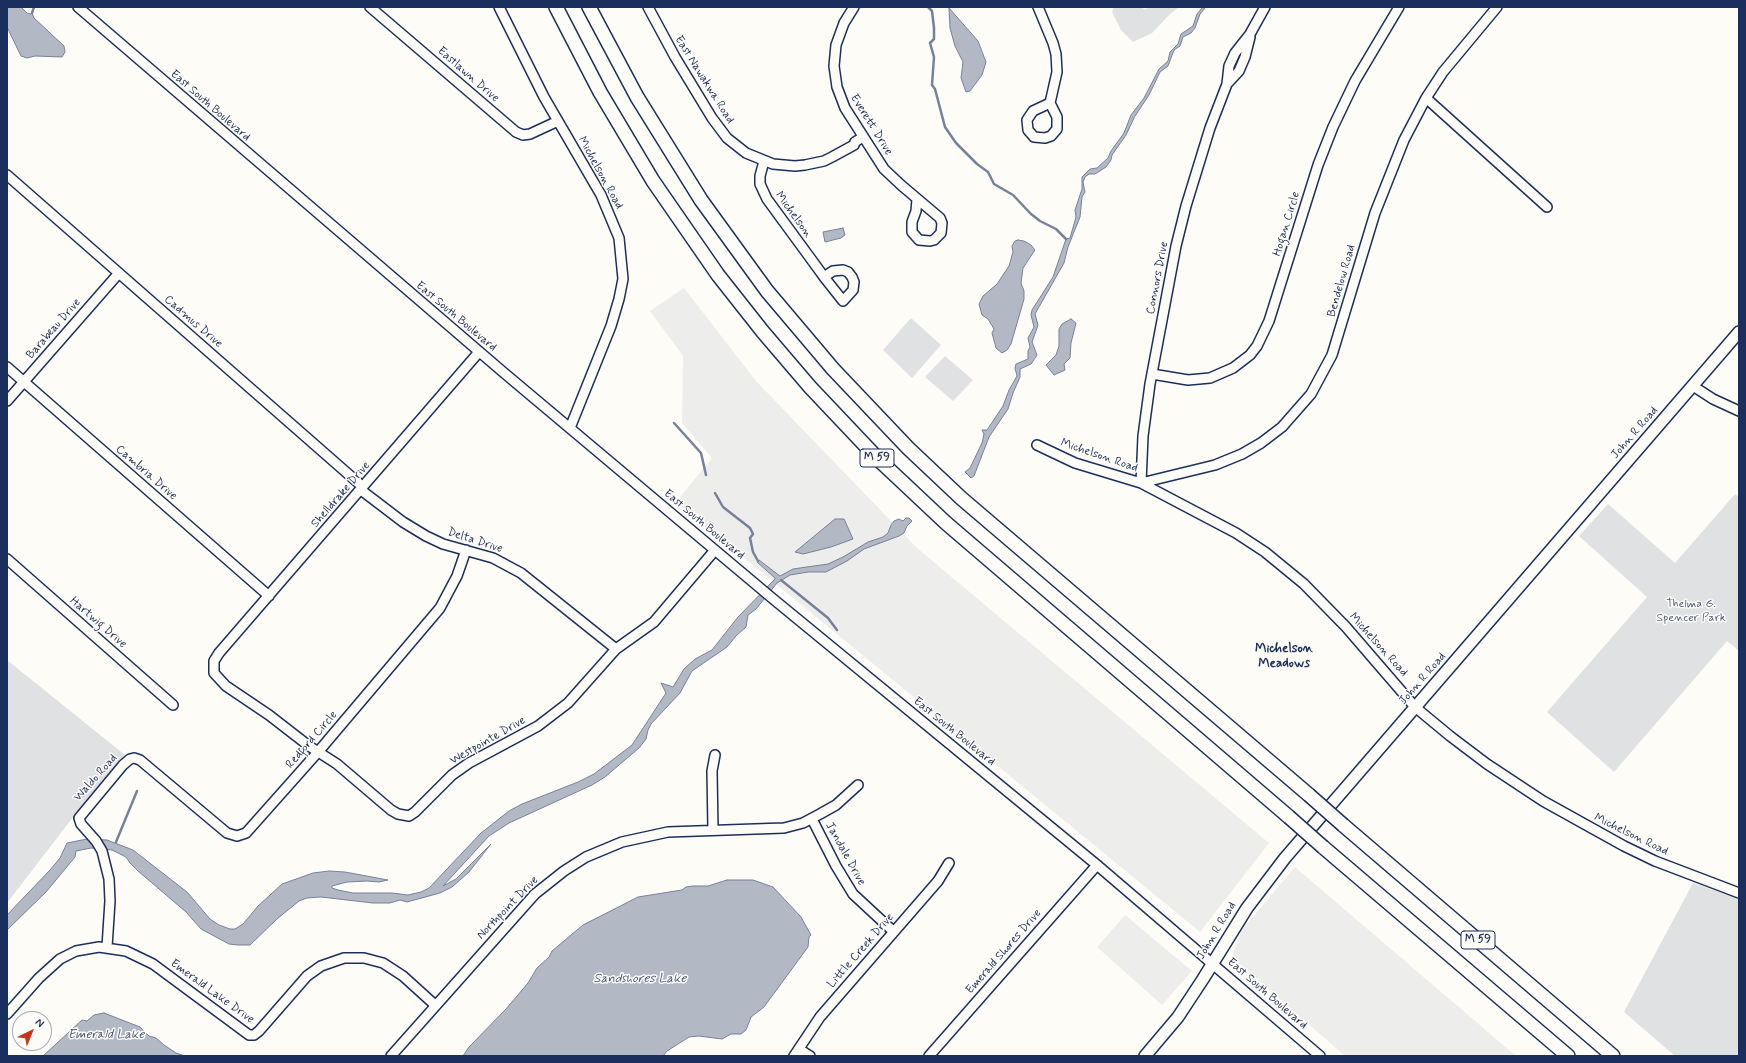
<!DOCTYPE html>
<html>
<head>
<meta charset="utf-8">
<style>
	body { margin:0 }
	#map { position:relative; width:1746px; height:1063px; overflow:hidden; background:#fdfcf7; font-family:Mynerve,sans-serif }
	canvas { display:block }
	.frame { position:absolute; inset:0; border:8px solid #1b2f5e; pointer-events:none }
	.north { position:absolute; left:12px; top:1011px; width:40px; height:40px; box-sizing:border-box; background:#fdfcf7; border:1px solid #a3aaba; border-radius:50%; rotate:43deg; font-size:11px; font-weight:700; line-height:16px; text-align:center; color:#1b2f5e }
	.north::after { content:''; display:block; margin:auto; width:14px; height:18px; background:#c8321e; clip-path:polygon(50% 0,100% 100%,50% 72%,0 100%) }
</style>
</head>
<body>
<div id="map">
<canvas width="1746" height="1063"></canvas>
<div class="frame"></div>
<div class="north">N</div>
</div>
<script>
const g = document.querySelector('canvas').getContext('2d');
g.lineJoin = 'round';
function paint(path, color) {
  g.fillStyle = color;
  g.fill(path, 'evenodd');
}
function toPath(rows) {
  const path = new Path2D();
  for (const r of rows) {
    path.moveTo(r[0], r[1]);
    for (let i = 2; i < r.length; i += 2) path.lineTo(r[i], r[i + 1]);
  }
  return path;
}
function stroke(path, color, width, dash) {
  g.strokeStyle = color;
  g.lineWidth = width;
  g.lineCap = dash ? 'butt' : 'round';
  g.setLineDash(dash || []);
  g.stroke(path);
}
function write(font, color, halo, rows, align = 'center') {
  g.font = font + ' Mynerve,sans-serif';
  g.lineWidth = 3;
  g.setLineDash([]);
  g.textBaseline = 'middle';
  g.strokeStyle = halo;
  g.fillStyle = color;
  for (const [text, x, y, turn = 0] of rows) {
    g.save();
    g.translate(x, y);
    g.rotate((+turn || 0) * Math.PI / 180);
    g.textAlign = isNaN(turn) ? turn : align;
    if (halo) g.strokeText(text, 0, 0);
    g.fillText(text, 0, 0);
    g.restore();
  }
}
paint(toPath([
	[684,288,756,381,917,548,1269,843,1200,932,676,502,712,458,682,423,683,356,650,311],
	[1295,867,1516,1056,1345,1056,1232,957,1241,931],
	[1125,915,1192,971,1162,1005,1097,947]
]), '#edeeec');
paint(toPath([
	[1114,7,1141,7,1145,10,1149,7,1179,7,1170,14,1152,33,1133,42,1121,30,1112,12],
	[911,318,941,345,912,378,883,350],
	[945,356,973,380,953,401,925,377],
	[1735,494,1739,497,1739,651,1727,641,1614,772,1547,712,1647,597,1579,536,1608,504,1675,563],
	[7,660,125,755,77,812,7,903],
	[1693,883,1739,899,1739,1056,1675,1056,1624,1012]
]), '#e0e1e3');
const water = toPath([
	[7,7,21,7,27,13,31,14,32,13,34,18,64,46,65,52,62,57,35,56,27,58,21,56,7,27,7,7],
	[1203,7,1206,7,1200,14,1195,28,1191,33,1183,37,1180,46,1174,50,1168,66,1160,72,1149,95,1135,116,1126,135,1112,155,1111,160,1106,167,1095,174,1089,174,1085,177,1083,182,1085,192,1082,197,1080,217,1068,247,1064,263,1035,314,1038,325,1032,342,1037,355,1031,364,1020,369,1020,377,1013,393,1008,409,989,437,974,476,971,478,965,472,970,468,982,443,984,434,982,430,987,430,1003,406,1009,390,1017,376,1015,368,1016,364,1028,359,1028,351,1030,347,1028,338,1034,327,1031,315,1032,310,1053,277,1066,239,1070,238,1076,217,1075,210,1082,189,1082,177,1090,169,1097,168,1108,158,1111,151,1124,133,1131,115,1144,98,1159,69,1168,61,1170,52,1178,44,1181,34,1193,26,1197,14,1203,7],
	[949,8,978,41,986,62,982,75,970,91,966,92,961,78,963,62,955,46,950,28,949,8],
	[843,228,845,235,841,238,825,242,823,232,843,228],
	[1018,240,1024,241,1031,245,1035,250,1023,268,1021,283,1024,291,1024,299,1011,344,1007,350,1002,353,996,348,992,333,994,329,988,319,982,315,979,304,983,296,997,284,1009,266,1013,252,1012,246,1015,241,1018,240],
	[1071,319,1076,323,1071,343,1070,358,1064,364,1065,370,1054,375,1046,365,1056,355,1059,346,1059,329,1062,324,1071,319],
	[906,518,909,518,912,521,907,526,904,533,899,536,864,549,847,561,826,572,808,572,790,575,777,583,756,609,748,615,746,627,736,636,727,647,692,671,680,693,651,724,648,730,646,739,639,748,605,777,592,785,509,823,489,836,443,886,456,879,491,844,469,872,452,887,440,893,407,902,400,900,390,903,373,903,321,897,307,898,299,901,277,919,250,945,238,945,229,944,201,929,186,912,138,871,130,863,126,857,112,850,91,848,76,851,75,857,46,892,7,930,7,915,50,870,60,858,67,843,87,839,107,840,133,850,187,892,210,919,219,925,230,929,235,929,243,924,258,906,282,884,313,873,329,871,345,872,388,880,379,882,367,881,347,882,332,886,332,888,338,890,353,893,392,893,408,895,421,892,429,888,481,833,509,811,522,804,578,782,594,774,632,745,666,693,661,683,673,687,684,669,695,659,712,650,738,617,775,579,775,578,757,562,759,560,780,576,793,569,828,564,843,557,868,542,883,537,888,533,891,525,894,521,899,519,903,521,906,518],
	[835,519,844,519,853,539,831,547,803,554,795,552,835,519],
	[727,880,753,880,773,887,801,917,811,935,809,937,808,947,764,1007,751,1017,746,1030,741,1034,731,1034,722,1039,699,1036,689,1037,667,1051,663,1056,463,1056,469,1047,506,1009,528,983,537,968,549,957,552,951,583,925,638,897,682,890,686,887,693,886,708,886,727,880],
	[104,1013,140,1027,149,1036,156,1038,164,1045,176,1053,185,1056,43,1056,82,1020,87,1021,94,1015,104,1013]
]);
paint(water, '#b3b8c5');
stroke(water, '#76819c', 1);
stroke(toPath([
	[928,7,932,11,934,28,934,39,930,43,934,57,932,85,935,89,945,127,956,143,977,164,988,172,994,184,1013,195,1031,214,1040,221,1056,229,1066,239],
	[32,13,34,7],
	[674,423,701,453,706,475],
	[715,493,723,507,750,528,753,534,750,538,753,552,758,561],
	[781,580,828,618,837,630],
	[116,842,137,791]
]), '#76819c', 2.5);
const minor = toPath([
	[78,7,503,372,772,598,1097,865,1320,1056],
	[370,7,516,132,523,135,530,134,558,121],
	[499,7,544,97,601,195,619,238,623,279,619,299,611,326,570,428],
	[648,7,675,57,712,118,727,138,746,153,773,164,795,166,805,165,824,161,832,157,854,145,855,142,863,137],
	[854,7,844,23,836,45,834,66,837,87,845,108,884,169,901,185,940,218,942,223,941,233,934,240,930,241,919,240,912,232,912,222,916,211,917,199],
	[1038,7,1053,43,1056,54,1057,72,1050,103,1033,111,1027,120,1028,130,1034,137,1045,138,1051,136,1057,129,1057,117,1050,103],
	[1265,7,1250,34,1235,53,1229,66,1227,84,1210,128,1186,206,1176,246,1150,384,1143,436,1141,483,1215,465,1242,454,1261,443,1282,427,1311,394,1332,355,1375,213,1404,140,1426,98,1443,72,1497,7],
	[1227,84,1239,71,1245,57,1250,37],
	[1426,98,1547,207],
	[764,161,760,176,760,184,767,199,819,270,824,277,843,301,853,290,854,282,852,277,848,272,843,270,833,271,824,277],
	[7,175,363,487],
	[479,352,219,653,214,661,214,673,226,686,269,715,309,746,337,764,391,810,398,814,409,816,415,812,452,775,469,763,538,726,568,703,616,649,654,622,715,550],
	[7,367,269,596],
	[1152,374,1188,380,1210,378,1233,368,1250,355,1257,346,1269,321,1318,165,1333,127,1355,81,1399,7],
	[1693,386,1713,399,1739,411],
	[7,401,119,273],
	[1037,445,1075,463,1141,483,1236,533,1265,552,1304,584,1346,627,1415,707,1450,736,1487,764,1543,801,1624,846,1655,861,1739,893],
	[361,490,403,522,426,536,443,544,493,558,521,573,616,649],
	[7,559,173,705],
	[812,819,836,866,853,894,894,932],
	[713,830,712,771,715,755],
	[107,947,110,901,109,879,102,851,96,841,81,824,79,818,123,765,130,759,134,758,140,760,227,833,237,836,246,833,318,752,440,608,457,576,466,550],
	[7,1014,39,978,60,959,76,951,99,947,126,951,153,964,249,1035,254,1035,259,1031,307,976,321,966,344,958,364,958,383,963,403,976,435,1005],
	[799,1049,810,1056],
	[391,1056,535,894,564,871,586,857,622,842,668,832,784,828,803,823,820,814,836,805,858,785],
	[794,1056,820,1017,938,881,949,863],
	[929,1056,1097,865]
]);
const major = toPath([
	[1145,1056,1178,1017,1203,979,1247,908,1285,858,1739,332]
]);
const highway = toPath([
	[556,7,600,92,653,181,718,275,763,332,810,387,880,461,946,523,1289,817],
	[589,7,637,97,701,200,767,291,833,369,908,448,961,498,1309,795],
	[1343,825,1613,1056],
	[1323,847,1568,1056]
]);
stroke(minor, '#1b2f5e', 12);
stroke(major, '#1b2f5e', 14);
stroke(highway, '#1b2f5e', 16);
stroke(minor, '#fdfcf7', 9);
stroke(major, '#fdfcf7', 11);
stroke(highway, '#fdfcf7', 13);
const highwayBridge = toPath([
	[1309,795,1343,825],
	[1289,817,1323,847]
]);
stroke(highwayBridge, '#1b2f5e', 16, []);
stroke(highwayBridge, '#fdfcf7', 13);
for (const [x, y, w] of [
	[877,458,34],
	[1478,940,34]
]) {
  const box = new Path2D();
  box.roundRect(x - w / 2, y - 9, w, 18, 3);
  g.fillStyle = '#fdfcf7';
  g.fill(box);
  stroke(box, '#1b2f5e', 1);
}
write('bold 11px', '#1b2f5e', null, [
	["M 59",877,458],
	["M 59",1478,940]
]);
write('12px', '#1b2f5e', '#fdfcf7', [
	["Eastlawn Drive",468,75,41],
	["East Nawakwa Road",704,80,58],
	["East South Boulevard",210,106,41],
	["Everett Drive",871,125,58],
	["Michelson Road",600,173,61],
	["Michelson",793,215,54],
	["Hogan Circle",1287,224,-73],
	["Connors Drive",1158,278,-79],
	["Bendelow Road",1342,281,-74],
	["East South Boulevard",456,317,40],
	["Cadmus Drive",193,322,41],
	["Barabeau Drive",54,329,-49],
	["John R Road",1635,433,-49],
	["Michelson Road",1099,456,19],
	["Cambria Drive",146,473,41],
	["Shelldrake Drive",341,495,-49],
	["East South Boulevard",704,525,40],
	["Delta Drive",475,541,18],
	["Hartwig Drive",98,623,41],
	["Michelson Road",1378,645,48],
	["John R Road",1423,679,-49],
	["East South Boulevard",954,732,39],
	["Redford Circle",312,740,-49],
	["Westpointe Drive",488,741,-30],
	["Waldo Road",96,778,-48],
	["Michelson Road",1631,835,26],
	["Jandale Drive",845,854,61],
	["Northpoint Drive",508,908,-46],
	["John R Road",1217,931,-59],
	["Little Creek Drive",861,951,-49],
	["Emerald Shores Drive",1004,952,-49],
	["Emerald Lake Drive",212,992,36],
	["East South Boulevard",1267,994,41]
]);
write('12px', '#4c5c7f', '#fdfcf7', [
	["Thelma G.",1691,604],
	["Spencer Park",1691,618]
]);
write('bold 13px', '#1b2f5e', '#fdfcf7', [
	["Michelson",1284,649],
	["Meadows",1284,664]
]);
write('italic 13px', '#49587d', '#fdfcf7', [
	["Sandshores Lake",640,979],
	["Emerald Lake",106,1035]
]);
</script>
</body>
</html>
